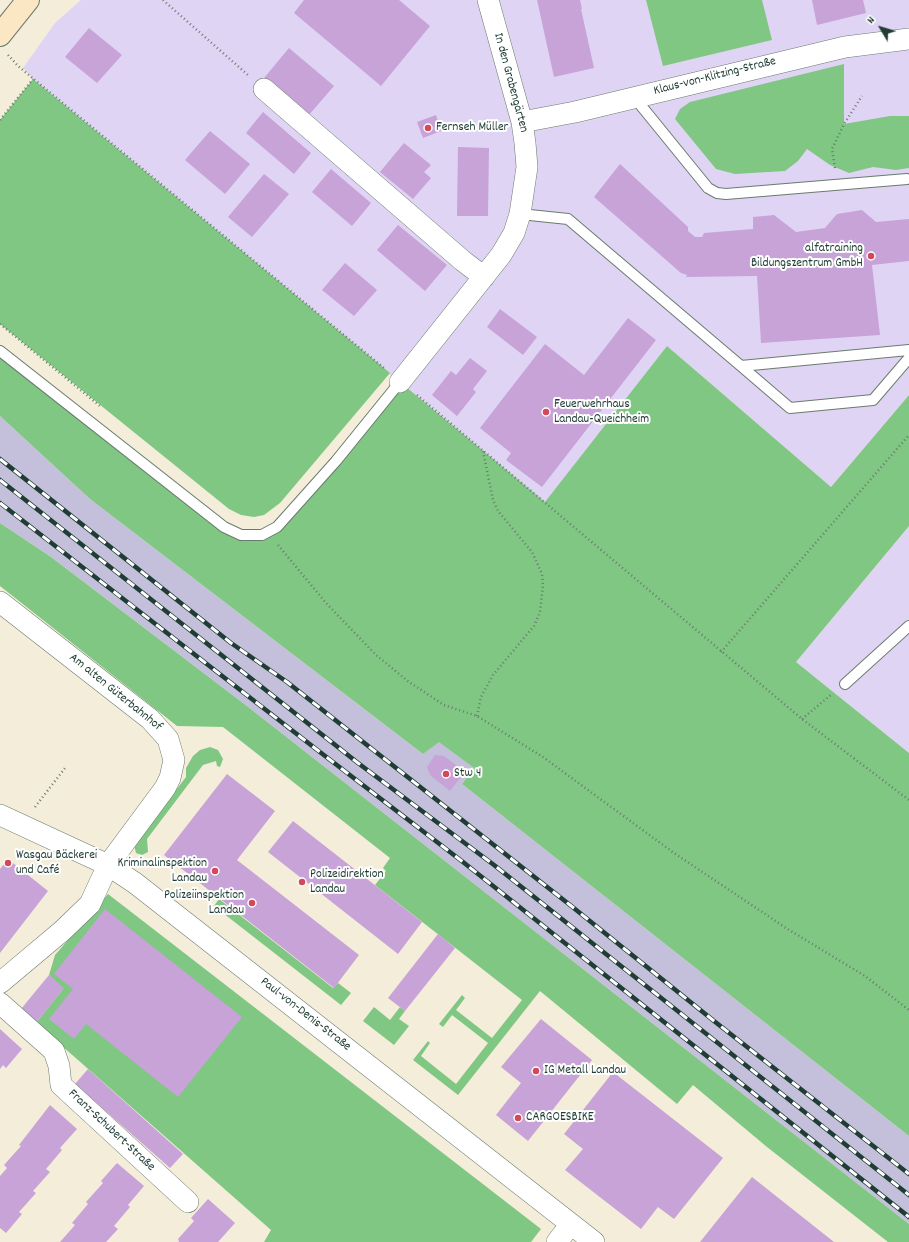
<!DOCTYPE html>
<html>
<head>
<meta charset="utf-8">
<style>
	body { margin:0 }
	#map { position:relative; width:909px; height:1242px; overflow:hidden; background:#f4edd9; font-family:Dekko,sans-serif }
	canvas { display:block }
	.north { position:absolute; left:861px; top:8px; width:40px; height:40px; -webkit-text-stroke:3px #fff; paint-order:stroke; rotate:308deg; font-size:11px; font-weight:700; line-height:16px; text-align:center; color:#1f3d34 }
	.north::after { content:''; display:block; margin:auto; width:14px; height:18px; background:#1f3d34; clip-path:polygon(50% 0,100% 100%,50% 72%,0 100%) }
</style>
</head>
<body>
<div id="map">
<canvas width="909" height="1242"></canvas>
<div class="north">N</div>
</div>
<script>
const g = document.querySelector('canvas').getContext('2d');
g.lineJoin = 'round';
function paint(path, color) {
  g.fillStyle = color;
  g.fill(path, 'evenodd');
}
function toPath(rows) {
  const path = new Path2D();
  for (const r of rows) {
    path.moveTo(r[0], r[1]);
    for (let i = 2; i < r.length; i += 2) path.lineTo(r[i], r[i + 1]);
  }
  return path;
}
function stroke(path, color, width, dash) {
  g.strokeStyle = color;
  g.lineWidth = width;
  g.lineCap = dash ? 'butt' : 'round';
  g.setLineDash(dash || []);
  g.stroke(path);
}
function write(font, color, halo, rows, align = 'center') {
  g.font = font + ' Dekko,sans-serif';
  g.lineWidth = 4;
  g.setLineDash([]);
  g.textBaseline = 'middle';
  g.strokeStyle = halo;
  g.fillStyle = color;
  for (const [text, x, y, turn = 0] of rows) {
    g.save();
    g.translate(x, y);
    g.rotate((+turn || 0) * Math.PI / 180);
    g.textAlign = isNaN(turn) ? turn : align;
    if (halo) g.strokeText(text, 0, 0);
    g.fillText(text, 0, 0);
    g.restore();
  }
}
paint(toPath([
	[81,0,909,0,909,395,831,487,667,346,545,503,33,79,23,68,55,23],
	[909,526,909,753,796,662]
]), '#e0d4f4');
paint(toPath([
	[0,416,90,499,423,754,439,741,474,768,462,784,909,1136,909,1224,243,703,51,557,0,523]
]), '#c4c0db');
paint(toPath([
	[646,0,762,0,772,40,663,66],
	[844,64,844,124,890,116,909,116,909,168,896,170,873,167,849,173,830,165,807,149,798,161,785,171,735,174,716,169,675,119,680,109,690,102],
	[33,79,390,373,280,503,264,515,254,517,241,515,229,509,0,324,0,120],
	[667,346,831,487,909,395,909,526,796,662,909,753,909,1136,462,784,474,768,439,742,423,754,90,499,0,416,0,351,235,533,268,533,400,382,545,502],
	[0,523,51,557,243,703,909,1224,909,1242,888,1242,767,1147,693,1085,677,1104,540,991,458,1095,413,1060,428,1041,430,1043,421,1056,456,1084,488,1043,452,1015,443,1027,439,1024,462,995,465,998,456,1010,492,1038,522,1000,375,885,386,871,383,868,390,858,223,727,177,726,0,586],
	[210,747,218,750,223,759,220,767,217,766,216,761,203,765,147,839,148,852,142,855,136,853,134,845,186,777,186,768,193,756,200,750],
	[108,894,541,1229,531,1242,264,1242,271,1230,36,1023,63,989,49,975,55,955],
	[219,899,333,988,338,983,351,993,341,1005,214,906],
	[374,1007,390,1020,400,1007,405,1011,399,1019,409,1026,394,1045,363,1021]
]), '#7fc783');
paint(toPath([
	[304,0,399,0,430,26,381,86,294,13],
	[537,0,580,0,582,9,581,9,594,68,554,77],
	[812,0,863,0,866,13,817,25],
	[89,28,122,55,97,83,65,57],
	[289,48,334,86,308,116,264,78],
	[263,112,311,153,294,174,246,133],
	[436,115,441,131,423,138,417,122],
	[210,131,250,164,225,194,185,160],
	[404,143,431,165,424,172,431,178,413,199,380,172],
	[458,147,489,148,488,216,457,216],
	[620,164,688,227,688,231,695,237,702,237,704,233,753,229,753,217,774,215,796,232,825,228,837,214,862,210,876,222,909,219,909,261,872,265,880,335,761,343,757,276,686,277,687,275,681,273,594,197],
	[331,169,371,203,352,226,312,192],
	[264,174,289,194,252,237,228,217],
	[398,225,447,265,425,291,377,250],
	[345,263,377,290,354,316,322,290],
	[500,309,537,337,523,355,487,327],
	[628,318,656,340,542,487,506,460,511,453,480,428,545,344,584,375],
	[470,358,487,371,473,389,476,392,457,416,432,395,451,371,456,375],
	[435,755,444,756,465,772,450,791,430,775,427,767],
	[227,774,275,811,237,860,359,955,334,988,164,855],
	[293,821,422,922,398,954,268,852],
	[8,859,48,891,0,953,0,869],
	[105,909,242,1017,178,1097,86,1024,74,1039,49,1019,73,989,54,974],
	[438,934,455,948,405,1011,388,998],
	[49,975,64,988,36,1023,21,1009],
	[541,1019,592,1060,528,1141,496,1115,521,1083,501,1067],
	[0,1029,22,1049,6,1068,3,1065,0,1069],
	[88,1069,183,1154,170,1168,75,1084],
	[613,1072,723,1158,674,1219,658,1207,641,1229,565,1170,583,1149,564,1134],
	[50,1105,77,1129,60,1148,62,1150,46,1169,50,1172,33,1191,36,1193,19,1212,22,1214,6,1233,0,1228,0,1176,7,1168,4,1165,21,1146,19,1145],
	[117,1163,144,1186,128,1205,130,1207,114,1226,118,1229,106,1242,60,1242,75,1225,72,1223,88,1204,86,1202,103,1183,101,1181],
	[752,1177,834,1242,700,1242],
	[208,1199,235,1223,218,1242,179,1242,178,1239,194,1221,191,1218]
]), '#c7a3d8');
const lane = toPath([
	[634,97,708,188,717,193,726,194,907,179],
	[520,214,568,219,741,366,909,350],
	[0,351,224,527,241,535,262,535,277,527,336,461,400,382],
	[741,366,790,408,873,400,909,358],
	[845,684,909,626]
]);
const street = toPath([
	[264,89,463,261,484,277],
	[522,122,575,112,845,47,909,39],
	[400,382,501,255,514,233,520,214,527,167,525,143,522,122,488,0],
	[0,602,150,719,168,739,174,760,170,778,165,788,108,865,90,904,62,931,0,983],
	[0,815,108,865,135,883,594,1242],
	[0,1003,54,1051,59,1066,61,1085,188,1202],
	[557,1242,571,1224]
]);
const secondary = toPath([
	[0,35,28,0]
]);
stroke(lane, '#6a7b6e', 12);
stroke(street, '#6a7b6e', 22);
stroke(secondary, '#6a7b6e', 24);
stroke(toPath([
	[163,0,248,75],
	[8,55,18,66,384,368],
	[0,120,33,79],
	[835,168,832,149,844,124,862,96],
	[0,324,100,406],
	[417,395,802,719,909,800],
	[278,545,326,603,376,655,409,682,444,705,477,716,543,757,674,853,786,928,865,976,909,1010],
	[721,652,909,435],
	[477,716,481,697,493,675,534,626,540,612,543,585,542,574,532,552,498,511,493,500,483,451],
	[802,719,832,694],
	[35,807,65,768]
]), '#6a7b6e', 2.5, [1, 3]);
stroke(lane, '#fff', 10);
stroke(street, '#fff', 21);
stroke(secondary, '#fbe7c3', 22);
const rail = toPath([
	[0,459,231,643,287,682,570,905,714,1021,909,1174],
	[0,480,358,763,494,865,909,1195],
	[0,503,316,749,463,862,909,1217]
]);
stroke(rail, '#1f3d34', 4.5);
stroke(rail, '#fff', 3, [9]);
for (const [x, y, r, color] of [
	[428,128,4,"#d1495b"],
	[871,256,4,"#d1495b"],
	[546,412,4,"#d1495b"],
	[446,774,4,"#d1495b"],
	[8,863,4,"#d1495b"],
	[215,871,4,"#d1495b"],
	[302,882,4,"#d1495b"],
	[252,903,4,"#d1495b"],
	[536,1071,4,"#d1495b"],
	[518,1118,4,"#d1495b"]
]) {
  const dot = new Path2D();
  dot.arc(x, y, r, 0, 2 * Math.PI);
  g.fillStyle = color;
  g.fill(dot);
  stroke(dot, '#fff', 1.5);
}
write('13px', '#1f3d34', '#fff', [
	["Klaus-von-Klitzing-Straße",715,77,-14],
	["In den Grabengärten",510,83,75],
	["Am alten Güterbahnhof",115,693,39],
	["Paul-von-Denis-Straße",305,1015,38],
	["Franz-Schubert-Straße",111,1131,43]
]);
write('13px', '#1f3d34', '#fff', [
	["Fernseh Müller",436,128],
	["alfatraining",863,249,"right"],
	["Bildungszentrum GmbH",863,264,"right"],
	["Feuerwehrhaus",554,405],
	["Landau-Queichheim",554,420],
	["Stw 4",454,774],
	["Wasgau Bäckerei",16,856],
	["und Café",16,871],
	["Kriminalinspektion",207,864,"right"],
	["Landau",207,879,"right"],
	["Polizeidirektion",310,875],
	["Landau",310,890],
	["Polizeiinspektion",244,896,"right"],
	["Landau",244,911,"right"],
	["IG Metall Landau",544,1071],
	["CARGOESBIKE",526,1118]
], 'left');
</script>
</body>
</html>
